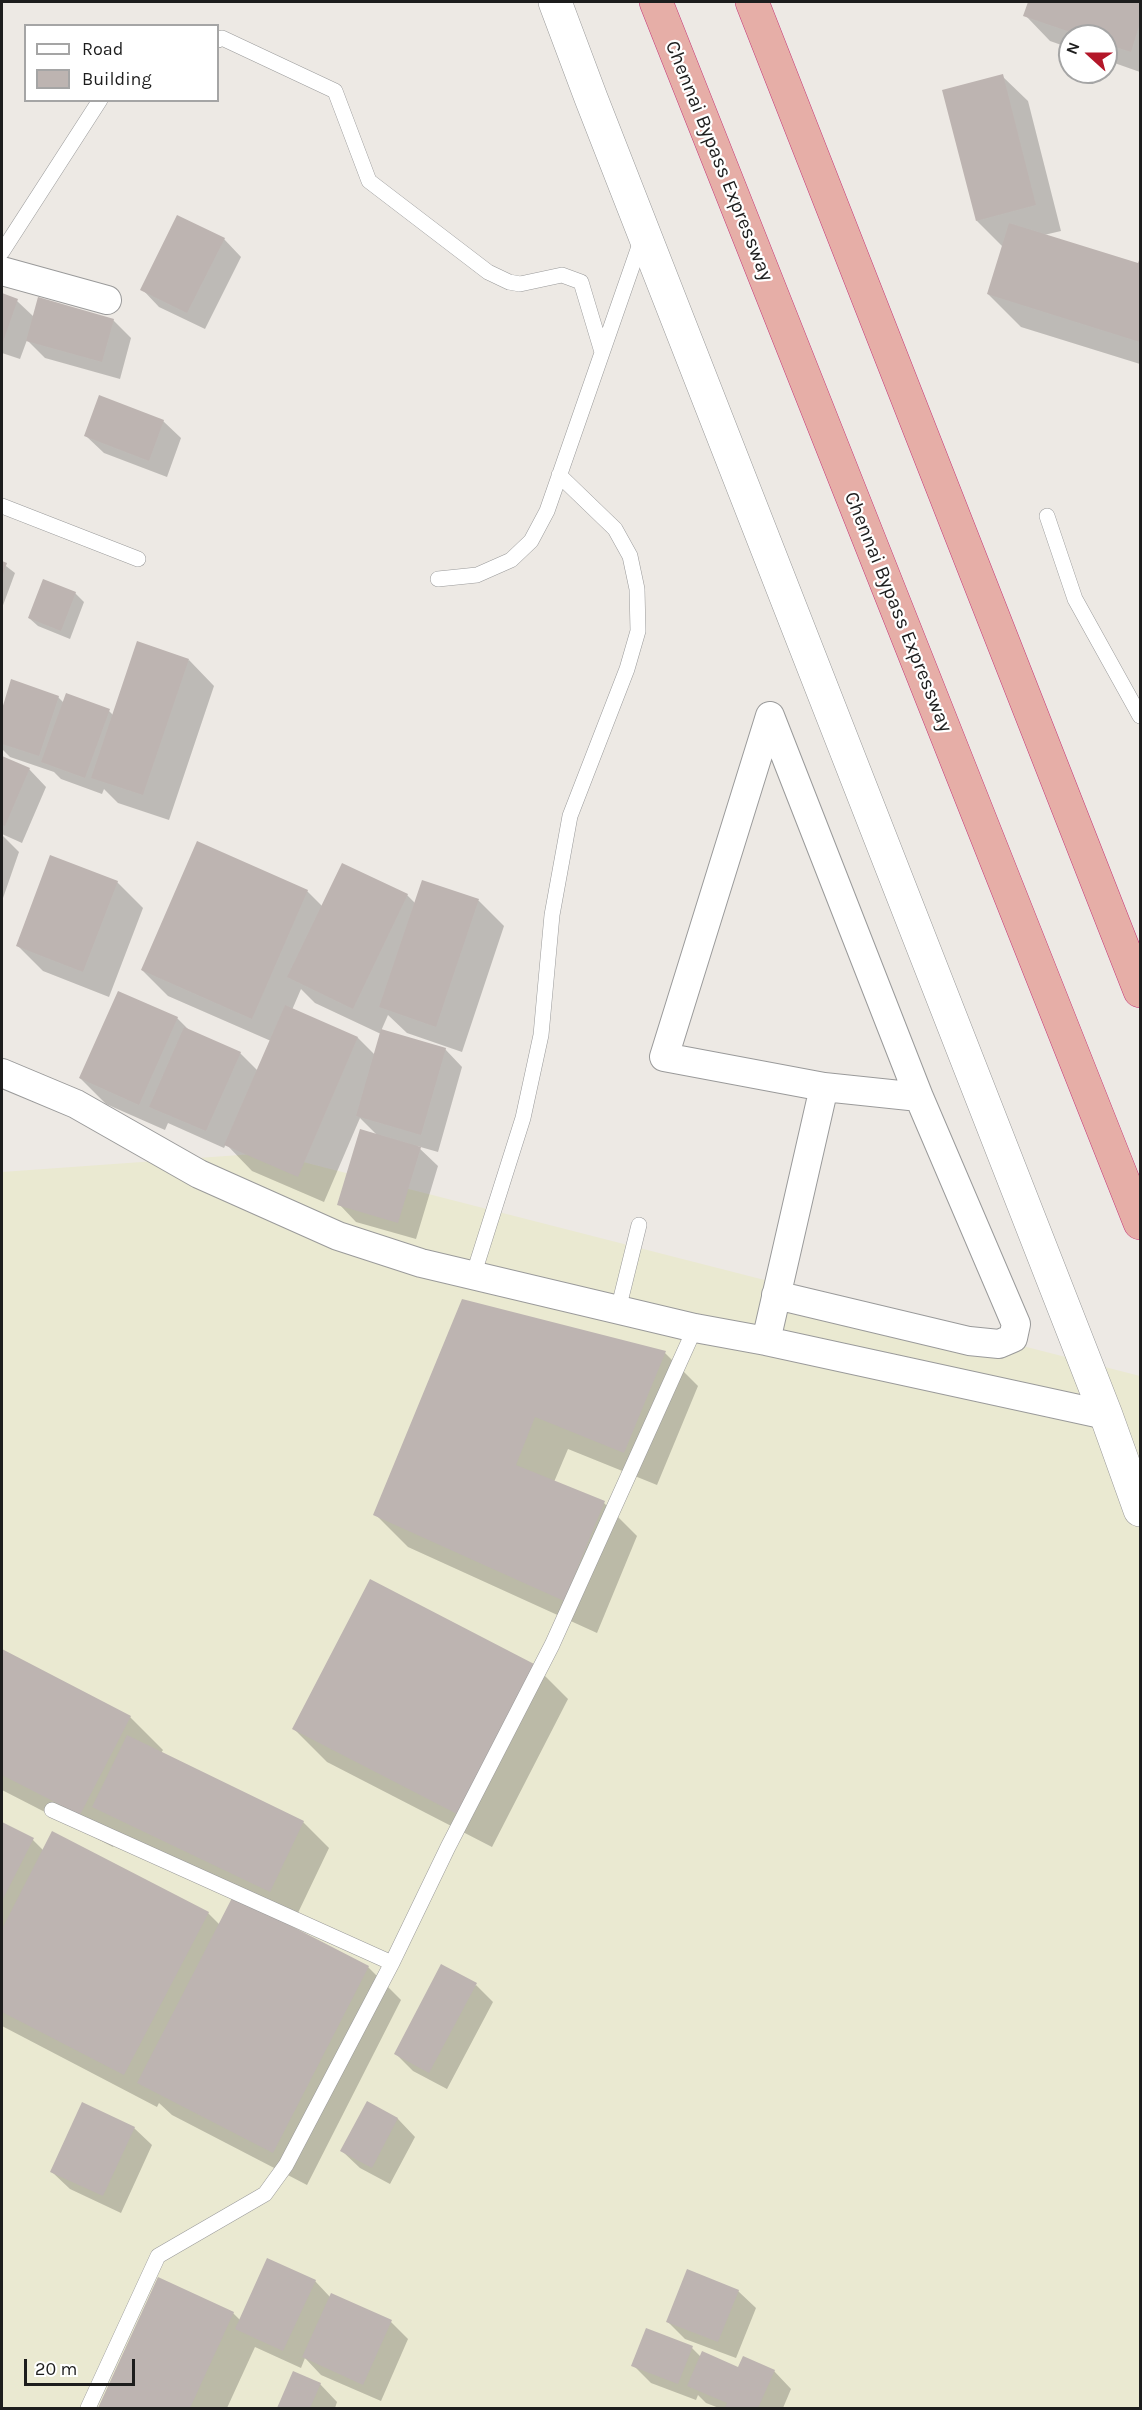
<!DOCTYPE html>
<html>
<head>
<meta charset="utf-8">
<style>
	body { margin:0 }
	#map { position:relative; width:1142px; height:2410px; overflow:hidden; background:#ede9e4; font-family:Karla,sans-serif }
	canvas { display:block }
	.frame { position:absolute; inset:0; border:3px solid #1d1d1d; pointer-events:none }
	.legend { position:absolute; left:24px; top:24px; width:195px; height:78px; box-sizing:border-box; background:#fff; border:2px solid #a5a5a5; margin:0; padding:8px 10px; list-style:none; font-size:18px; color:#1d1d1d }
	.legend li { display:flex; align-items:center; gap:12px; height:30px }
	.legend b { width:30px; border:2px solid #a5a5a5 }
	.north { position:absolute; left:1058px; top:24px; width:60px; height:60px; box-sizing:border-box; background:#fff; border:2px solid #a5a5a5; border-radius:50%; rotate:291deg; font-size:16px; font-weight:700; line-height:24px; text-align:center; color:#1d1d1d }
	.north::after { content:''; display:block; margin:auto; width:21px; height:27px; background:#b31729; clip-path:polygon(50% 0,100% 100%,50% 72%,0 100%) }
	.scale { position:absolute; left:24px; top:2359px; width:111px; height:27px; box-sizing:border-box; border:3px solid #1d1d1d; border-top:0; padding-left:8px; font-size:18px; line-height:21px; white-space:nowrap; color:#1d1d1d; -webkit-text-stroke:4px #fff; paint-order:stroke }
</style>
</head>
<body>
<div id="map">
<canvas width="1142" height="2410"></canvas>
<div class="frame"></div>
<ul class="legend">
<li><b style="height:8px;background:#fff"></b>Road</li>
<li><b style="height:16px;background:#bdb4b1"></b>Building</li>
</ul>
<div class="north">N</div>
<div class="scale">20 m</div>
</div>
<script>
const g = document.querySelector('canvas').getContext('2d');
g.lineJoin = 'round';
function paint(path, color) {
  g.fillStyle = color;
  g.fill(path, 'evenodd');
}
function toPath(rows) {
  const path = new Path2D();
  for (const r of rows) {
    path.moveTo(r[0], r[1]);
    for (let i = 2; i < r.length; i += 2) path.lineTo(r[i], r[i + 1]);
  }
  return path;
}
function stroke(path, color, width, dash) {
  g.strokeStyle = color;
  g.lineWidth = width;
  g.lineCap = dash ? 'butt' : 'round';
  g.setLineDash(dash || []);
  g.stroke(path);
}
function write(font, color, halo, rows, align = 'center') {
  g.font = font + ' Karla,sans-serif';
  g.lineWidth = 4.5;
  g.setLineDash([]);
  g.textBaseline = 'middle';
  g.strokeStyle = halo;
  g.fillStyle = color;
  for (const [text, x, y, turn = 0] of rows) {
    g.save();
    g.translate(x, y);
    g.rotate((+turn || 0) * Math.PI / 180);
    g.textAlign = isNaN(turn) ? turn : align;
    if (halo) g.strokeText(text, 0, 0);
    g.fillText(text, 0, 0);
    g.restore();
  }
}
paint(toPath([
	[268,1153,1140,1376,1140,2408,2,2408,2,1172]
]), '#eae9d1');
paint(toPath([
	[1029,2,1140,2,1140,72,1106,60,1106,36,1070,36,1070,48,1050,41,1025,15],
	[1002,76,1028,101,1061,231,1044,235,1139,265,1140,261,1140,364,1021,327,988,294,1003,247,977,221],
	[224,239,241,257,205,329,159,307,142,289],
	[2,295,17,301,34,317,113,320,131,338,120,379,45,358,27,340,20,359,2,353],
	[163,421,181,438,167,477,104,453,86,436],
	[2,563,15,573,2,608],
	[75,593,84,602,70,639,38,626,29,618],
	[189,660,214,686,169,820,118,803,104,789,102,794,61,779,54,772,10,757,2,749,2,713,12,681,58,697,64,703,109,711,113,715],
	[2,758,29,769,46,787,22,843,2,834],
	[2,835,19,852,2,901],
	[117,882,143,908,109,997,43,971,17,945],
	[423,882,479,901,504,926,462,1052,407,1033,388,1015,381,1031,445,1049,462,1067,438,1152,417,1146,438,1166,416,1239,356,1222,339,1204,377,1135,360,1118,324,1202,252,1171,226,1144,224,1148,168,1123,165,1130,106,1104,80,1078,177,1018,191,1032,240,1053,258,1071,271,1041,168,996,142,970,307,891,323,907,407,895,416,904],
	[301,989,315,1003,381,1034,375,1055,358,1038,292,1010],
	[462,1301,665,1353,698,1386,657,1485,568,1449,554,1482,604,1503,637,1536,597,1633,408,1547,375,1514],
	[2,1650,130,1717,163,1750,161,1753,303,1822,329,1848,296,1917,121,1833,113,1847,2,1790],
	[535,1666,568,1699,492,1847,327,1762,294,1729],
	[2,1824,33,1840,43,1850,208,1913,220,1925,368,1967,401,2000,307,2185,172,2115,159,2103,157,2107,2,2026],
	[476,1985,493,2002,447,2089,413,2071,396,2054],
	[367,2103,398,2119,415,2137,390,2184,360,2168,342,2151],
	[134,2128,152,2145,121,2213,70,2189,52,2172],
	[158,2279,233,2313,240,2320,315,2281,330,2297,391,2322,408,2339,381,2401,321,2375,305,2358,301,2368,255,2347,227,2408,99,2408],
	[738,2291,756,2308,736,2358,685,2339,667,2321],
	[692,2348,701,2357,739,2369,774,2371,791,2389,783,2408,719,2408,706,2403,698,2395,696,2400,651,2383,633,2365],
	[293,2373,320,2384,337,2402,335,2408,278,2408]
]), '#0003');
paint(toPath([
	[1028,2,1140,2,1140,23,1131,52,1106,44,1106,36,1082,36,1023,16],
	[1003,74,1036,205,976,221,942,90],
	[177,215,225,238,187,313,140,290],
	[1009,223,1138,263,1140,258,1140,342,987,294],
	[2,293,18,299,2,345],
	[38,297,114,319,102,362,26,341],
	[99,395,164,420,149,461,84,436],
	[2,561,7,563,2,577],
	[43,579,76,592,61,631,28,618],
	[137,641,189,659,143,795,91,778],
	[11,679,59,696,39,756,2,744,2,709],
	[66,693,110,709,85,778,41,762],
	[2,756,30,768,5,826,2,825],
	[197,841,308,890,252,1019,141,970],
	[50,855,118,881,83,972,16,946],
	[342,863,408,894,353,1009,287,977],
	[422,880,479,899,436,1027,379,1007],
	[118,991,178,1017,139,1105,79,1078],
	[285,1005,358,1037,298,1177,224,1145],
	[184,1027,241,1052,206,1131,149,1107],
	[381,1029,446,1048,421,1135,356,1116],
	[360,1129,421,1147,398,1223,337,1205],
	[462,1299,666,1351,624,1453,535,1417,516,1465,605,1501,564,1601,373,1515],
	[370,1579,536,1665,459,1815,292,1729],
	[2,1649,131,1716,80,1815,2,1775],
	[127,1735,304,1821,270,1892,92,1807],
	[2,1822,34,1838,2,1901],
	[52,1831,209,1912,124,2075,2,2012,2,1929],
	[233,1896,369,1966,273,2153,137,2083],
	[441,1964,477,1983,429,2073,394,2054],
	[367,2101,398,2118,372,2168,340,2151],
	[82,2102,135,2127,103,2196,50,2172],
	[267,2258,316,2280,283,2351,235,2329],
	[687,2269,739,2290,718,2342,666,2322],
	[158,2277,234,2312,190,2408,98,2408],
	[331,2293,392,2320,363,2385,302,2357],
	[646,2328,693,2346,678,2384,631,2366],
	[702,2351,738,2367,743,2356,775,2370,758,2408,725,2408,727,2403,687,2386],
	[293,2371,321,2383,310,2408,277,2408]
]), '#bdb4b1');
const service = toPath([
	[218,40,222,38,335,91,369,181,488,272,509,282,520,284,562,275,581,282,602,352],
	[2,252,100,100],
	[2,506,138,559],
	[1047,516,1075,599,1140,716],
	[438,579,477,575,511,560,531,541,547,511,642,238],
	[473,1276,523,1118,541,1035,552,915,570,816,627,669,638,631,637,589,630,556,615,529,559,475],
	[618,1310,639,1225],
	[52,1810,392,1963],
	[88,2408,158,2256,265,2194,286,2165,392,1963,448,1847,552,1645,695,1328]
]);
const minor = toPath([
	[2,271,107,300],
	[770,716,664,1057,824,1087],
	[2,1073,76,1104,199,1174,338,1236,421,1263,695,1328,766,1341,1106,1415],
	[776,1295,969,1341,999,1344,1013,1338,1016,1324,919,1097],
	[766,1341,824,1087,919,1097,770,716]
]);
const tertiary = toPath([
	[555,2,591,98,1106,1415,1140,1510]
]);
const trunk = toPath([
	[656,2,1140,1223],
	[752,2,1140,991]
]);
stroke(service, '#9a9a9a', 16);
stroke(minor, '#9a9a9a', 30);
stroke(tertiary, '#9a9a9a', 34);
stroke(trunk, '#c43878', 34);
stroke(service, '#fff', 15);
stroke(minor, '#fff', 28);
stroke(tertiary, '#fff', 33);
stroke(trunk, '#e6aea7', 33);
write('20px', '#1d1d1d', '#fff', [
	["Chennai Bypass Expressway",719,161,68],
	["Chennai Bypass Expressway",898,612,68]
]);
</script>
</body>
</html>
